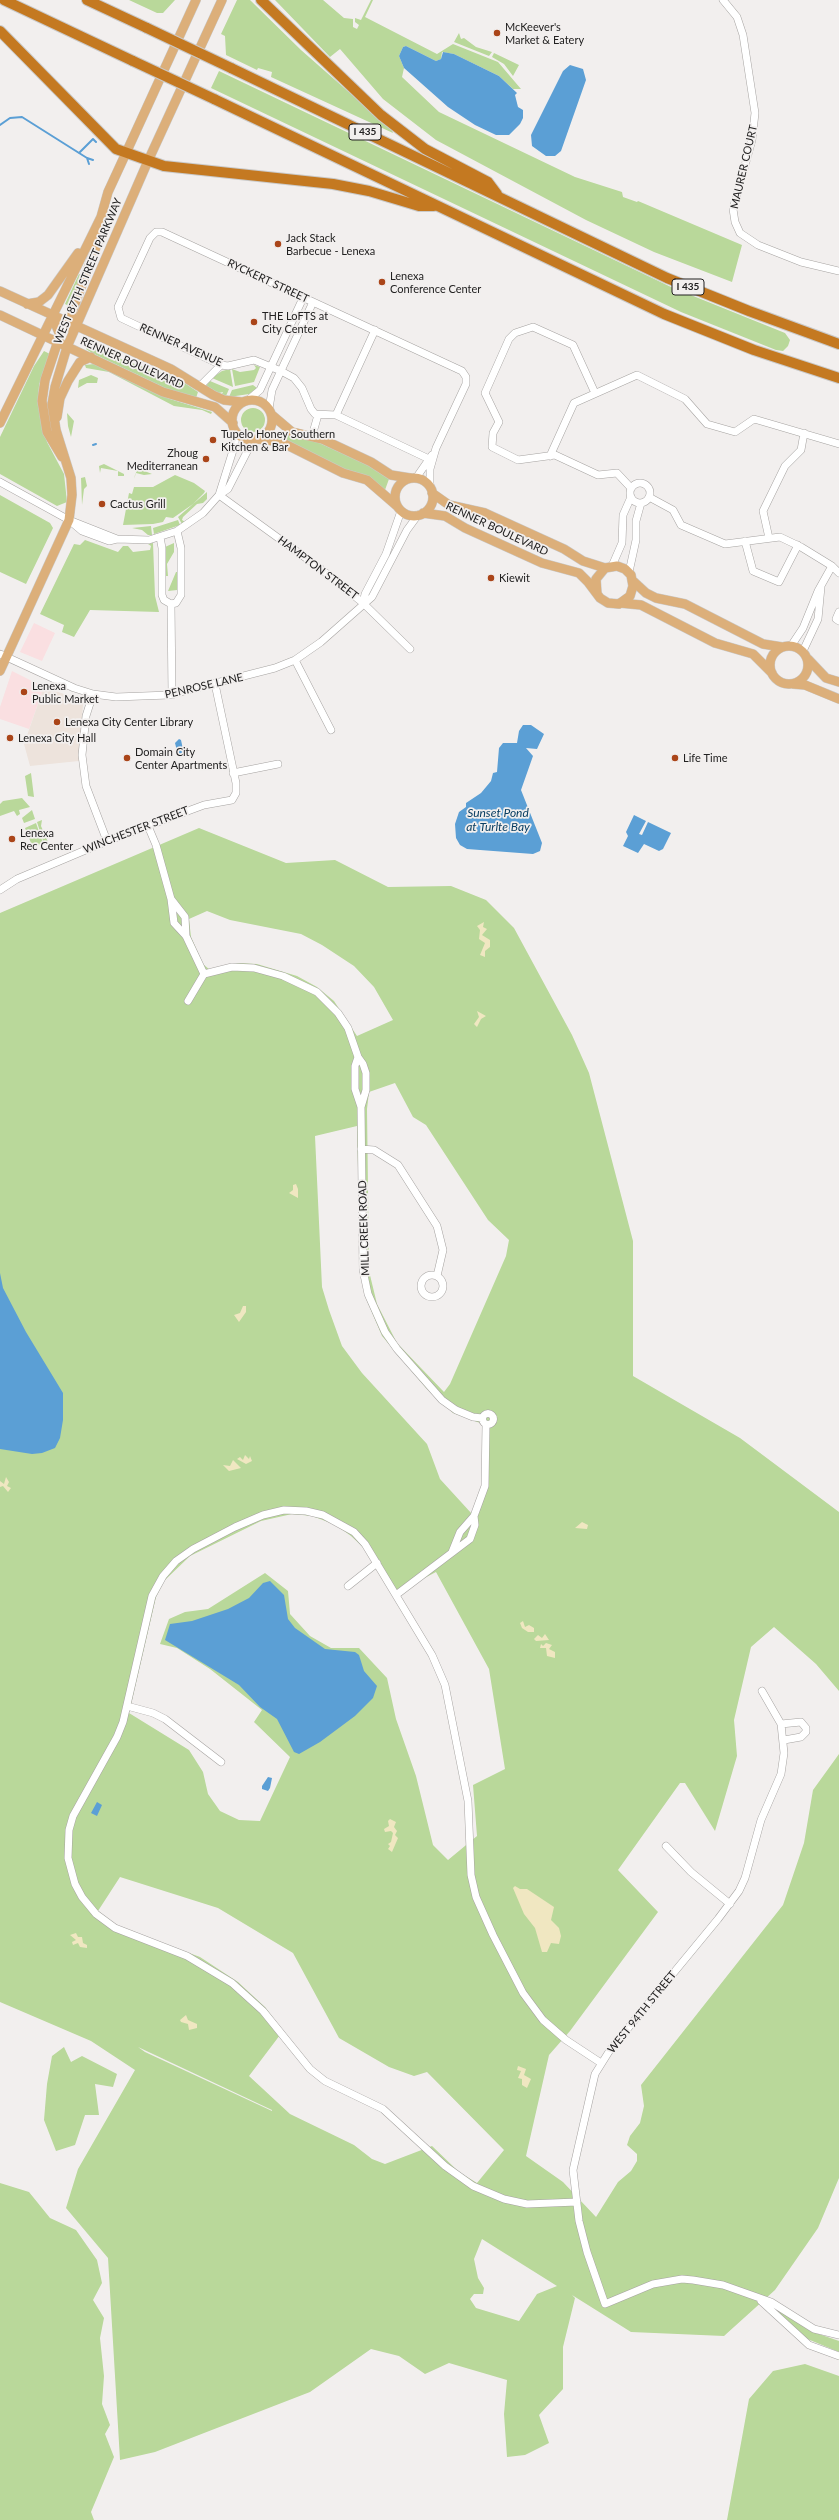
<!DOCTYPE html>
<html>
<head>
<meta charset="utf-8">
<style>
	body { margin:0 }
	canvas { display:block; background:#f2efee }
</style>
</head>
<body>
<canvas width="839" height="2520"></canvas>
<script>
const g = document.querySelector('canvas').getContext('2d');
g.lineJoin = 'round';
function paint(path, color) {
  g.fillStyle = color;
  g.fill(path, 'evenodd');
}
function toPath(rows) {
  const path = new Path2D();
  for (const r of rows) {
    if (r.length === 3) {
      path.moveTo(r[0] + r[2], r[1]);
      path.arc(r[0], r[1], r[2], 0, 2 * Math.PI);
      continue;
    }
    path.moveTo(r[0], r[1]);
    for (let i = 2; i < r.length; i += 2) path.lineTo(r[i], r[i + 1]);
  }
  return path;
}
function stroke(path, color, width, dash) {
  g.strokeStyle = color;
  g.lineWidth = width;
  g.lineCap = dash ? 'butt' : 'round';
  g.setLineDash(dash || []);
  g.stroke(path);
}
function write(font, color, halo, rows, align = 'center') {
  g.font = font + ' Lato,sans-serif';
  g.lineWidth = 3.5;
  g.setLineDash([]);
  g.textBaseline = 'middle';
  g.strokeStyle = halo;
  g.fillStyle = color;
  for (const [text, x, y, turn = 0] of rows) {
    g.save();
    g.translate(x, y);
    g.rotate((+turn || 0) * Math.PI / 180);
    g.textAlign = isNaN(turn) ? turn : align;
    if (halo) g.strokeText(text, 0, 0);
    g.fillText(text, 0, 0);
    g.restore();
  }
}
paint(toPath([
	[34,623,55,633,42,661,20,652],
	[12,671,44,687,29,729,0,719,0,707]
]), '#fadfe1');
paint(toPath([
	[44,687,81,700,83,704,79,761,30,766,24,744]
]), '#ede3dc');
paint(toPath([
	[129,0,175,0,163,13,157,13],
	[237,0,250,0,301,50,392,130,393,133,271,77,272,72,258,68,257,70,226,55,225,36,221,34],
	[275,0,323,0,344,18,353,19,353,27,357,29,359,25,355,22,355,18,361,20,371,0,373,0,365,17,437,54,453,44,498,62,521,89,513,89,499,76,454,54,442,52,441,59,436,61,406,46,403,47,399,56,404,68,402,77,439,112,575,177,622,192,623,197,637,202,638,201,742,245,732,282,654,252,586,220,436,140,383,99,340,49,330,57],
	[459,33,461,39,464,38,476,47,492,52,489,56,454,42],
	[494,53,519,65,513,76,504,64,492,57],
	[219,71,671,287,785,333,790,340,788,346,783,351,776,350,681,312,211,88],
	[79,274,81,275,69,306,65,304],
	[86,344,128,362,174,376,198,392,196,398,165,388,92,353,86,349],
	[44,351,50,354,39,385,38,406,47,442,64,474,67,502,57,506,0,474,0,437,34,366],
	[94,364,170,399,212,412,211,414,202,410,174,406,109,372,86,368,85,365],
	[254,365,260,367,254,382,235,386,232,369,240,372,254,370,256,368],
	[230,369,233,387,212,378,222,371],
	[91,375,98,378,97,383,87,383,78,388,79,380],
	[210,381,229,389,226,396,222,394,223,392,219,393,206,386],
	[253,385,257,388,249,394,229,397,232,390],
	[253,420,12],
	[67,413,74,421,71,437,68,426],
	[284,432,297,438,317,442,371,466,389,479,385,490,370,478,350,472,282,438],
	[104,464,124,474,124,476,118,476,118,471,101,468,100,473,99,466],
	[138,468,147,472,152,474,144,475,136,473,134,479,135,475],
	[175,475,194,483,205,491,204,493,193,504,173,518,166,517,163,522,153,524,123,525,129,493,132,494,134,487,153,487],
	[85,477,87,486,84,489,82,505,81,478],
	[207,492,207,499,203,503,197,504,183,517,182,520,185,522,182,524,178,517],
	[0,495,50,523,53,528,26,584,0,572],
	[178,520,180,525,154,534,153,528],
	[151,526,152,535,148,535,142,530,132,528],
	[85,540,118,552,123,546,128,546,133,552,150,550,151,546,148,544,153,543,155,596,159,612,90,610,74,637,62,632,64,625,40,614,74,544,80,545],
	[174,543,174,552,167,564,168,576,165,576,165,547],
	[176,572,178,572,177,590,168,591],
	[31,773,34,797,28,796,25,776],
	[22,798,30,807,19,810,20,814,17,816,14,811,0,816,0,804,3,801],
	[32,810,35,819,24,823,22,818],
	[42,820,41,826,48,842,44,844,37,822],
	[36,823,43,843,33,848,25,828],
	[199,828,286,863,335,860,388,887,451,886,486,900,514,928,572,1035,589,1073,633,1241,633,1376,740,1438,839,1512,839,1691,816,1664,774,1627,751,1647,734,1720,737,1756,715,1831,685,1783,680,1783,618,1870,658,1912,570,2031,549,2055,526,2156,563,2182,596,2217,618,2182,631,2171,637,2161,637,2154,627,2145,630,2136,640,2123,644,2106,641,2085,783,1905,804,1843,813,1790,839,1754,839,2178,818,2228,775,2290,724,2336,631,2332,572,2295,575,2298,563,2347,563,2389,539,2415,549,2443,525,2455,507,2457,504,2414,507,2380,449,2363,425,2374,399,2356,371,2349,310,2392,155,2452,120,2460,108,2258,66,2208,78,2169,135,2070,91,2041,0,2002,0,913],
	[207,911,230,920,301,934,322,945,354,966,374,987,393,1020,357,1036,334,1001,317,987,297,976,257,964,238,963,210,970,203,964,191,937,189,919],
	[395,1083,413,1117,426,1125,488,1220,509,1240,506,1256,450,1384,444,1392,397,1343,377,1304,369,1271,367,1109,369,1092],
	[357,1126,360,1251,365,1296,382,1336,426,1388,453,1413,480,1423,484,1428,482,1485,472,1514,440,1479,427,1444,362,1373,342,1346,329,1310,322,1287,315,1136],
	[292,1514,312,1516,336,1525,351,1536,366,1550,392,1595,436,1572,489,1669,505,1769,473,1785,477,1836,448,1860,433,1845,416,1776,396,1719,387,1678,359,1648,331,1648,310,1636,290,1614,288,1591,265,1573,208,1609,185,1612,169,1619,160,1644,177,1648,210,1669,262,1710,254,1722,290,1757,260,1821,239,1820,220,1811,208,1794,203,1772,189,1750,129,1713,156,1597,164,1581,190,1556,261,1521],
	[120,1877,218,1908,293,1953,339,2038,389,2067,414,2076,427,2072,504,2150,477,2183,459,2172,432,2146,385,2164,372,2159,354,2145,290,2114,249,2076,283,2031,265,2007,238,1982,200,1957,119,1927,98,1911],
	[138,2047,272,2110,272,2111,145,2052],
	[482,2239,557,2286,537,2294,519,2321,476,2308,470,2299,474,2294,483,2294,484,2288,478,2278,474,2259],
	[64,2047,71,2062,82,2056,117,2074,113,2087,95,2084,99,2115,85,2115,75,2145,56,2151,44,2120,47,2084,52,2056],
	[0,2183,29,2192,50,2218,76,2230,97,2260,102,2283,93,2300,104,2318,100,2338,104,2376,102,2404,110,2425,105,2434,114,2457,91,2512,94,2520,0,2520],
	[773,2306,816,2333,839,2341,839,2352,805,2338,772,2308],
	[805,2364,839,2376,839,2520,727,2520,749,2399,773,2371]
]), '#b9d89a');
paint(toPath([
	[484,922,483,927,487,929,482,935,490,940,490,947,485,951,485,957,480,955,485,943,479,939,480,930,477,926],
	[477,1011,486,1016,481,1019,477,1027,474,1024,479,1017],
	[296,1184,298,1189,298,1198,289,1193,293,1190,293,1185],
	[243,1306,246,1306,246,1312,239,1322,234,1315,240,1313],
	[245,1455,249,1459,250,1456,252,1461,246,1464,237,1459,240,1457,243,1460],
	[233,1460,241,1468,229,1471,223,1465,230,1466],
	[6,1477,9,1482,7,1486,11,1488,8,1492,3,1486,0,1487,0,1481,4,1484],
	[582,1522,588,1525,587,1529,575,1528],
	[523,1621,525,1627,529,1625,534,1628,534,1632,528,1632,522,1628,520,1623],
	[545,1634,549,1640,536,1641,534,1639,538,1635,542,1638],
	[546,1643,552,1645,549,1649,555,1652,555,1658,547,1656,546,1648,540,1648,541,1644,543,1646],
	[390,1819,396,1822,394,1827,397,1831,395,1835,398,1838,392,1852,388,1849,390,1846,388,1844,391,1842,393,1833,391,1831,385,1832,384,1829,389,1826,388,1821],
	[515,1886,520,1889,527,1889,554,1907,551,1920,559,1928,561,1936,559,1944,551,1943,547,1952,542,1952,535,1928,524,1914,513,1888],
	[76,1933,78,1937,82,1937,83,1943,87,1945,87,1948,80,1947,78,1943,73,1945,72,1942,76,1940,70,1935],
	[186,2015,188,2020,197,2024,197,2028,189,2030,188,2024,181,2022,180,2020],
	[518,2066,526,2069,524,2075,531,2079,527,2088,522,2085,522,2079,518,2078,521,2071,517,2070]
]), '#f0e7c1');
paint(toPath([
	[406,46,436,61,441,59,443,52,454,54,499,76,517,93,515,95,518,107,523,110,523,118,520,124,509,135,496,135,475,125,448,107,404,68,399,56,403,47],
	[570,65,583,69,586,80,561,151,555,156,546,156,532,146,531,135,563,71],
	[523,725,531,725,544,734,537,749,526,748,533,756,521,790,542,843,540,851,533,854,467,849,460,845,456,838,455,824,459,812,466,807,466,803,481,793,491,781,493,773,497,772,499,748,503,743,517,743,519,731],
	[179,739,181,740,184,754,178,755,175,743],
	[634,815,646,821,639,834,642,835,648,822,671,833,663,849,659,851,644,844,638,853,623,846,628,836,626,832],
	[0,1273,3,1288,26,1332,63,1393,63,1420,60,1438,55,1448,42,1453,32,1454,0,1449],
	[270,1581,284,1595,288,1619,295,1628,325,1649,355,1652,359,1655,364,1671,377,1686,373,1698,355,1716,320,1742,299,1754,294,1752,277,1719,260,1707,239,1685,165,1640,170,1624,192,1621,228,1609,249,1598,263,1583],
	[268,1777,272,1778,270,1788,268,1791,262,1789,262,1786],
	[97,1802,102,1805,97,1816,91,1813]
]), '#5b9fd5');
stroke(toPath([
	[0,125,10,118,22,117,87,158,93,160],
	[79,153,93,139,96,142],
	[87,158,89,164],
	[93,445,96,444]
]), '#5b9fd5', 2);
const minor = toPath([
	[723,0,737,17,743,35,755,113,752,140,733,209,735,222,740,233,758,245,801,262,839,271],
	[199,387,221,365],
	[595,393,573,345,533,327,515,333,509,339,485,393,499,422,493,433,492,447,518,460,555,455,598,475,617,473,631,488],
	[248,400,260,390,303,298],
	[269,409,272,390,313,302],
	[336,415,375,330],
	[312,436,318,415],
	[550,456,574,403,637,375,685,399,707,424,735,432,754,419,839,444],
	[429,459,336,415,315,414,311,409,302,388,294,378,281,371,254,360,228,366,221,365,121,318,118,307,150,238,156,232,162,232,462,371,466,377,466,384,436,448,430,469,430,487],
	[416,478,432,455],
	[0,482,69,520,117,539],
	[640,493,10],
	[219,495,321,569,363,603,410,649],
	[219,495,235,444,236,431],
	[649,497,673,510,681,525,725,544,780,537,801,547,832,566,839,573],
	[69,520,82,531,109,541,117,539,149,540,177,531,203,513,219,495,228,489,253,440],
	[160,537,162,548,162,595,164,600,171,604,176,603,181,595,181,548,177,531],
	[769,538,763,511,785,466,801,450,804,433],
	[745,541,753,571,779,582,798,545],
	[612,566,622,543,623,515,631,497],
	[629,572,636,540,636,521,641,503],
	[363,603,365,594,386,554,401,511],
	[171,604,172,695],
	[839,612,836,619,839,621],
	[791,646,803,628,818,591,832,566],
	[803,651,818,619,821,587],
	[0,654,74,688,93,694,116,697,169,695,275,668,295,660,321,642,372,597,407,530,418,515],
	[295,660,331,730],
	[93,694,86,716,82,755,86,786,107,841],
	[233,773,278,764],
	[148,826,156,845,171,899,174,923,186,936,204,974,232,967,254,968,283,976,317,992,338,1013,348,1028,358,1057,363,1064,366,1073,366,1090,361,1107],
	[0,890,17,879,107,841,204,805,232,800,236,793,236,783,215,684],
	[171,899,185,917,186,936],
	[188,1001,204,974],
	[358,1057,355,1066,355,1089,361,1107,363,1270,368,1294,385,1332,397,1349,442,1400,456,1410,473,1417,482,1418],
	[361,1149,374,1150,398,1165,437,1226,443,1250,437,1276],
	[432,1286,11],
	[488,1419,5.5],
	[452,1552,460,1532,474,1516],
	[348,1586,377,1563],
	[396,1595,470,1539,475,1525,474,1516,485,1486,486,1425],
	[762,1691,781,1724,784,1753,781,1774,761,1820,745,1878,739,1891,718,1919,610,2050,595,2074,573,2170,579,2221,587,2252,605,2304,653,2284,682,2279,693,2280,723,2285,771,2302,814,2329,839,2335],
	[127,1706,153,1713,165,1719,221,1762],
	[781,1724,801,1722,806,1728,806,1732,801,1737,784,1740],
	[666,1846,691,1872,730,1904],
	[577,2202,527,2204,504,2199,473,2186,445,2166,383,2109,325,2081,310,2069,263,2011,232,1983,187,1956,115,1928,96,1914,82,1897,75,1884,68,1858,69,1830,73,1816,117,1737,123,1722,152,1596,163,1576,176,1561,193,1549,235,1527,263,1515,284,1510,306,1511,323,1515,354,1532,365,1544,432,1655,445,1685,468,1801,471,1875,476,1897,493,1935,523,1993,543,2020,566,2040,601,2063],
	[761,2301,809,2345,839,2356]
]);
const major = toPath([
	[0,291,171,369,213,395,224,400,242,402],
	[27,304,39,302,48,295,78,253],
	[0,315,163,392,215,407,233,423],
	[52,316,60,335,45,380,42,401,47,432,62,457],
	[68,327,73,309,99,239,100,224],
	[252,420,20],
	[272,415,292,432,322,439,371,462,391,475,410,478],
	[57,417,60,398,68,381,80,362,91,357],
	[0,423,101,217,108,192,126,153,196,0],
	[259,439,281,442,343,473,367,480,397,506],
	[414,497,19],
	[432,493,449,505,485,513,564,549,583,561,605,568],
	[423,513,445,516,465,528,542,563,579,573,588,582,600,598,608,603,619,604,630,596,633,586,631,575,625,569,617,566,605,568,596,579,597,594],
	[633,581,646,593,656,598,685,604,763,644,782,647],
	[620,603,641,605,715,643,753,654,772,673],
	[789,665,19],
	[808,659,826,678,839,682],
	[0,671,69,520,72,495,71,478,56,430,52,404,55,387,67,347,148,161,222,0],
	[793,684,805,685,839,699]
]);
const highway = toPath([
	[4,0,133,61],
	[87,0,147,28],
	[261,0,381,115,425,149,488,182,497,194],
	[0,31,116,149,164,166,333,184,369,191,419,206,434,206],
	[231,68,667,278,749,311,839,344],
	[214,99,664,314,754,350,839,378]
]);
stroke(minor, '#a6a3a1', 8);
stroke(major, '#cacaca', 10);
stroke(highway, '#cacaca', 12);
stroke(minor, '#fff', 7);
stroke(major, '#dcaf7a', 9);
stroke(highway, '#c47921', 10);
const highwayBridge = toPath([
	[147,28,231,68],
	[133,61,214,99]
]);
stroke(highwayBridge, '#cacaca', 12, []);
stroke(highwayBridge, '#c47921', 10);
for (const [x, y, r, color] of [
	[497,33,4,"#aa4519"],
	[278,244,4,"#aa4519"],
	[382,282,4,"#aa4519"],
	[254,322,4,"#aa4519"],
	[213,440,4,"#aa4519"],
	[206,459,4,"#aa4519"],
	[102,504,4,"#aa4519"],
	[491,578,4,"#aa4519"],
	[24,692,4,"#aa4519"],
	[57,722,4,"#aa4519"],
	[10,738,4,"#aa4519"],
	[127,758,4,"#aa4519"],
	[675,758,4,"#aa4519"],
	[12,839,4,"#aa4519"]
]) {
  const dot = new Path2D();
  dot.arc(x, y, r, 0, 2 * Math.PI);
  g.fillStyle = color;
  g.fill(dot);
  stroke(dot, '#f2efee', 1.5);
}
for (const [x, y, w] of [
	[365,132,32],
	[688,287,32]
]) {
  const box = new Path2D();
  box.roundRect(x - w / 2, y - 8, w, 16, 3);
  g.fillStyle = '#f2efee';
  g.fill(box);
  stroke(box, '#222121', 1);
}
write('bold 10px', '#222121', null, [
	["I 435",365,132],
	["I 435",688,287]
]);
write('11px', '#222121', '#f2efee', [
	["McKeever's",505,27],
	["Market & Eatery",505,40],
	["Jack Stack",286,238],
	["Barbecue - Lenexa",286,251],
	["Lenexa",390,276],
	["Conference Center",390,289],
	["THE LoFTS at",262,316],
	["City Center",262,329],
	["Tupelo Honey Southern",221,434],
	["Kitchen & Bar",221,447],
	["Zhoug",198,453,"right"],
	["Mediterranean",198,466,"right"],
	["Cactus Grill",110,504],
	["Kiewit",499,578],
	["Lenexa",32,686],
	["Public Market",32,699],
	["Lenexa City Center Library",65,722],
	["Lenexa City Hall",18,738],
	["Domain City",135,752],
	["Center Apartments",135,765],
	["Life Time",683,758],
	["Lenexa",20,833],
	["Rec Center",20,846]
], 'left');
write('11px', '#222121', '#f2efee', [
	["MAURER COURT",744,167,-77],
	["WEST 87TH STREET PARKWAY",88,271,-67],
	["RYCKERT STREET",268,281,25],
	["RENNER AVENUE",181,345,24],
	["RENNER BOULEVARD",132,363,24],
	["RENNER BOULEVARD",497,529,25],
	["HAMPTON STREET",318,568,37],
	["PENROSE LANE",204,686,-13],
	["WINCHESTER STREET",136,830,-21],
	["MILL CREEK ROAD",364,1228,-92],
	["WEST 94TH STREET",642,2012,-51]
]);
write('italic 12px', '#093e62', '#f2efee', [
	["Sunset Pond",498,813],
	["at Turlte Bay",498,827]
]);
</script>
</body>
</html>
